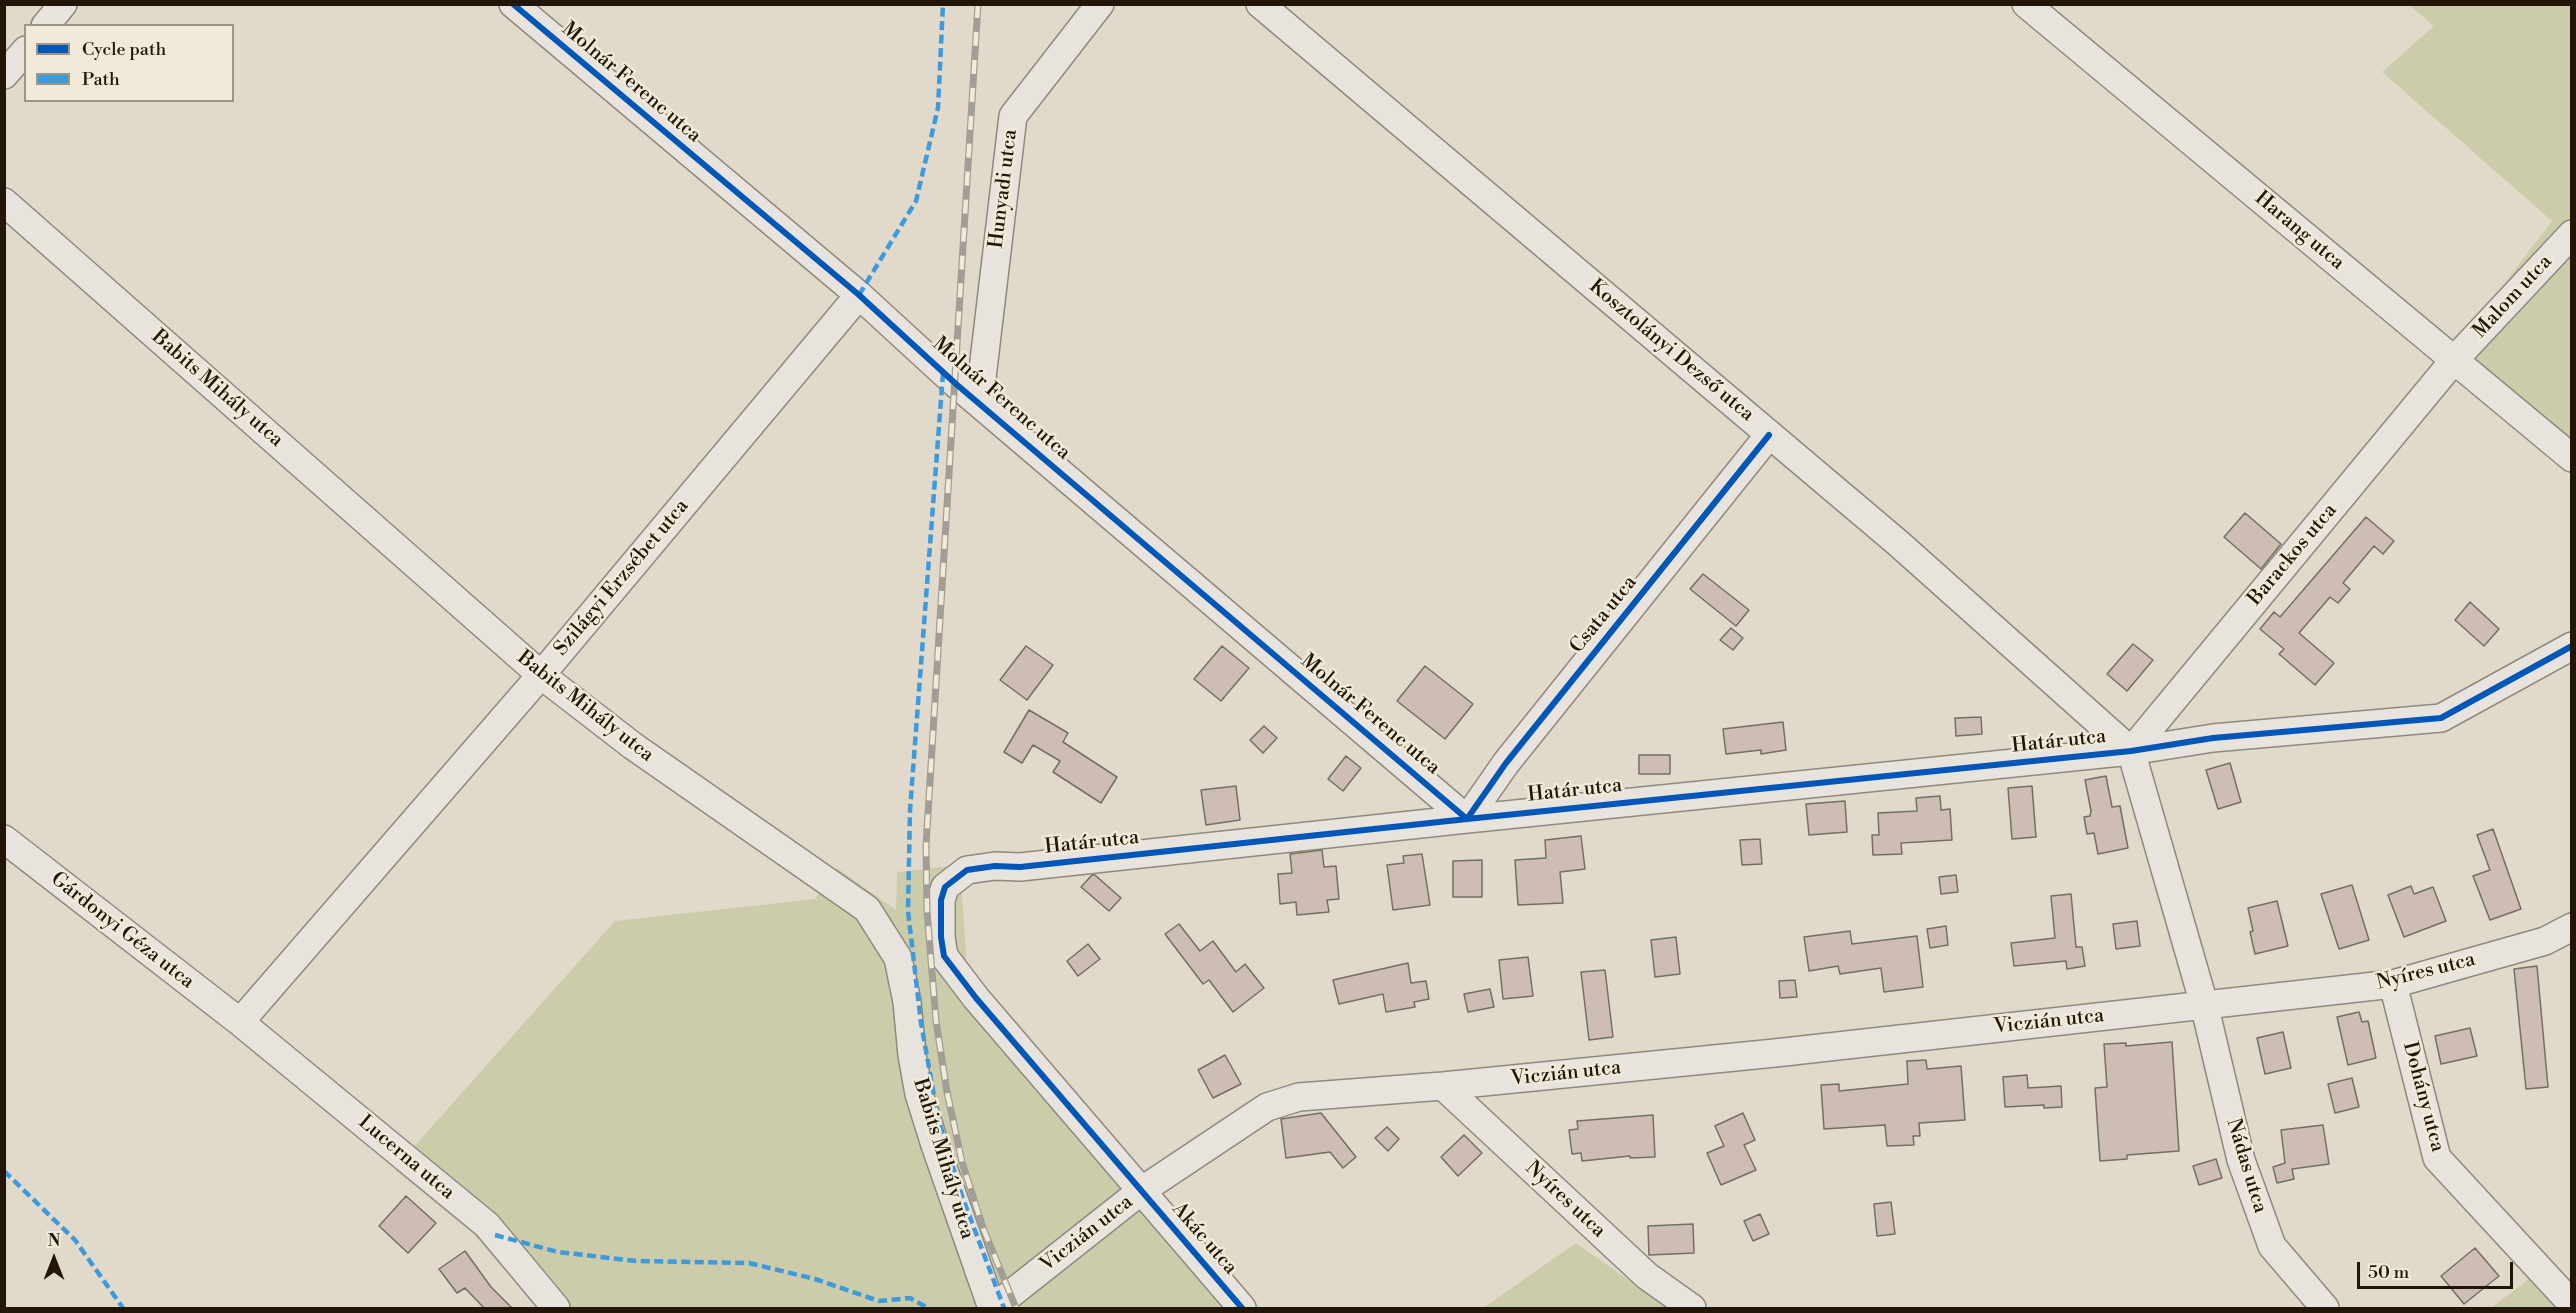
<!DOCTYPE html>
<html>
<head>
<meta charset="utf-8">
<style>
	body { margin:0 }
	#map { position:relative; width:2576px; height:1313px; overflow:hidden; background:#e1dacb; font-family:"Libre Bodoni",serif }
	canvas { display:block }
	.frame { position:absolute; inset:0; border:6px solid #221609; pointer-events:none }
	.legend { position:absolute; left:24px; top:24px; width:210px; height:78px; box-sizing:border-box; background:#f1ead8; border:2px solid #9e9585; margin:0; padding:8px 10px; list-style:none; font-size:18px; color:#221609 }
	.legend li { display:flex; align-items:center; gap:12px; height:30px }
	.legend b { width:30px; border:2px solid #9e9585 }
	.north { position:absolute; left:24px; top:1229px; width:60px; height:60px; -webkit-text-stroke:4px #f1ead8; paint-order:stroke; rotate:0deg; font-size:16px; font-weight:700; line-height:24px; text-align:center; color:#221609 }
	.north::after { content:''; display:block; margin:auto; width:21px; height:27px; background:#221609; clip-path:polygon(50% 0,100% 100%,50% 72%,0 100%) }
	.scale { position:absolute; left:2357px; top:1262px; width:156px; height:27px; box-sizing:border-box; border:3px solid #221609; border-top:0; padding-left:8px; font-size:18px; line-height:21px; white-space:nowrap; color:#221609; -webkit-text-stroke:4px #f1ead8; paint-order:stroke }
</style>
</head>
<body>
<div id="map">
<canvas width="2576" height="1313"></canvas>
<div class="frame"></div>
<ul class="legend">
<li><b style="height:8px;background:#0057b8"></b>Cycle path</li>
<li><b style="height:8px;background:#3c9add"></b>Path</li>
</ul>
<div class="north">N</div>
<div class="scale">50 m</div>
</div>
<script>
const g = document.querySelector('canvas').getContext('2d');
g.lineJoin = 'round';
function paint(path, color) {
  g.fillStyle = color;
  g.fill(path, 'evenodd');
}
function toPath(rows) {
  const path = new Path2D();
  for (const r of rows) {
    path.moveTo(r[0], r[1]);
    for (let i = 2; i < r.length; i += 2) path.lineTo(r[i], r[i + 1]);
  }
  return path;
}
function stroke(path, color, width, dash) {
  g.strokeStyle = color;
  g.lineWidth = width;
  g.lineCap = dash ? 'butt' : 'round';
  g.setLineDash(dash || []);
  g.stroke(path);
}
function write(font, color, halo, rows, align = 'center') {
  g.font = font + ' "Libre Bodoni",serif';
  g.lineWidth = 5;
  g.setLineDash([]);
  g.textBaseline = 'middle';
  g.strokeStyle = halo;
  g.fillStyle = color;
  for (const [text, x, y, turn = 0] of rows) {
    g.save();
    g.translate(x, y);
    g.rotate((+turn || 0) * Math.PI / 180);
    g.textAlign = isNaN(turn) ? turn : align;
    if (halo) g.strokeText(text, 0, 0);
    g.fillText(text, 0, 0);
    g.restore();
  }
}
paint(toPath([
	[2409,5,2571,5,2571,445,2455,349,2552,221,2382,72,2434,26],
	[960,865,967,967,1169,1202,1256,1308,538,1308,472,1233,394,1169,615,921,815,899,837,868,896,910,897,872],
	[1576,1243,1668,1308,1483,1308],
	[2534,1275,2562,1308,2491,1308]
]), '#ccccab');
const building = toPath([
	[2245,513,2281,544,2261,569,2224,537,2245,513],
	[2366,517,2394,541,2383,554,2374,546,2343,583,2350,589,2338,603,2330,597,2299,633,2334,663,2315,685,2279,654,2284,649,2260,629,2274,612,2280,617,2366,517],
	[1703,574,1749,610,1736,626,1690,589,1703,574],
	[2470,602,2499,629,2484,646,2455,620,2470,602],
	[1731,628,1743,638,1733,650,1720,640,1731,628],
	[2133,644,2153,660,2127,691,2107,674,2133,644],
	[1026,646,1053,665,1027,700,1000,680,1026,646],
	[1222,646,1249,668,1221,701,1194,679,1222,646],
	[1425,666,1473,704,1445,739,1397,701,1425,666],
	[1029,710,1068,733,1063,742,1117,777,1101,803,1053,772,1060,761,1033,745,1022,763,1004,752,1029,710],
	[1981,717,1982,734,1956,736,1955,718,1981,717],
	[1783,722,1786,750,1761,754,1761,750,1726,754,1723,729,1783,722],
	[1264,726,1277,738,1263,753,1250,740,1264,726],
	[1639,755,1670,755,1670,774,1639,774,1639,755],
	[1346,756,1361,768,1343,791,1328,779,1346,756],
	[2230,763,2241,802,2218,809,2206,770,2230,763],
	[2106,776,2112,807,2120,806,2128,848,2098,854,2094,833,2087,834,2084,817,2090,816,2091,811,2085,780,2106,776],
	[1236,786,1240,820,1206,825,1201,790,1236,786],
	[2032,786,2036,837,2012,839,2008,788,2032,786],
	[1940,796,1941,810,1950,809,1952,840,1901,843,1902,854,1873,855,1872,835,1879,835,1878,813,1917,811,1916,798,1940,796],
	[1845,801,1847,832,1809,835,1806,804,1845,801],
	[2493,829,2521,909,2490,920,2473,876,2490,870,2477,835,2493,829],
	[1581,836,1585,869,1560,872,1563,903,1518,905,1515,860,1546,858,1545,840,1581,836],
	[1760,839,1762,864,1742,865,1740,840,1760,839],
	[1322,850,1324,867,1336,866,1339,899,1327,900,1329,912,1297,915,1296,902,1280,904,1278,874,1292,873,1290,854,1322,850],
	[1422,854,1430,905,1393,910,1387,865,1404,863,1403,856,1422,854],
	[1482,860,1482,897,1453,897,1453,861,1482,860],
	[1092,875,1095,875,1121,898,1109,911,1081,887,1092,875],
	[1956,875,1958,892,1941,894,1939,877,1956,875],
	[2352,885,2369,940,2339,949,2321,894,2352,885],
	[2411,886,2414,894,2433,887,2446,921,2404,937,2388,895,2411,886],
	[2071,894,2076,947,2082,947,2085,966,2067,969,2066,961,2014,966,2011,943,2055,938,2051,896,2071,894],
	[2277,901,2288,946,2255,954,2250,932,2253,931,2248,908,2277,901],
	[2137,921,2140,946,2116,949,2113,924,2137,921],
	[1179,924,1200,951,1213,941,1236,972,1245,964,1264,988,1233,1012,1209,980,1203,984,1165,934,1179,924],
	[1946,926,1948,945,1930,948,1927,929,1946,926],
	[1850,931,1852,944,1917,936,1923,987,1884,992,1881,968,1840,974,1838,966,1809,971,1804,937,1850,931],
	[1676,937,1680,974,1655,977,1651,940,1676,937],
	[1088,944,1100,959,1078,976,1067,961,1088,944],
	[1528,957,1533,996,1503,999,1499,960,1528,957],
	[1408,963,1411,983,1426,981,1429,999,1414,1002,1415,1007,1386,1012,1383,994,1339,1004,1333,980,1408,963],
	[2537,966,2548,1087,2526,1089,2514,969,2537,966],
	[1605,970,1613,1037,1589,1040,1581,972,1605,970],
	[1795,980,1797,997,1780,998,1779,981,1795,980],
	[1490,989,1494,1007,1468,1012,1464,994,1490,989],
	[2359,1012,2362,1022,2368,1021,2376,1058,2348,1065,2337,1017,2359,1012],
	[2470,1028,2477,1056,2441,1064,2435,1036,2470,1028],
	[2283,1032,2291,1068,2265,1074,2257,1038,2283,1032],
	[2172,1042,2179,1151,2127,1155,2127,1159,2100,1161,2095,1088,2107,1087,2104,1044,2126,1043,2126,1046,2172,1042],
	[1225,1055,1241,1084,1213,1098,1198,1070,1225,1055],
	[1926,1060,1927,1069,1961,1066,1965,1120,1919,1123,1920,1136,1913,1136,1914,1145,1887,1146,1885,1125,1824,1129,1821,1085,1839,1084,1839,1091,1908,1084,1907,1061,1926,1060],
	[2027,1075,2028,1088,2061,1086,2062,1107,2044,1108,2044,1105,2005,1107,2003,1077,2027,1075],
	[2352,1078,2359,1107,2335,1113,2328,1084,2352,1078],
	[1321,1113,1356,1157,1343,1168,1330,1152,1286,1158,1281,1119,1321,1113],
	[1743,1113,1755,1140,1744,1145,1756,1170,1721,1185,1707,1153,1724,1146,1715,1126,1743,1113],
	[1653,1115,1655,1157,1630,1158,1630,1156,1582,1161,1581,1153,1572,1154,1569,1130,1578,1129,1577,1121,1653,1115],
	[2323,1125,2329,1164,2292,1169,2294,1179,2277,1183,2273,1167,2285,1163,2281,1130,2323,1125],
	[1387,1127,1399,1139,1388,1151,1375,1138,1387,1127],
	[1464,1135,1482,1153,1458,1176,1441,1157,1464,1135],
	[2216,1159,2222,1178,2199,1185,2193,1166,2216,1159],
	[406,1196,436,1223,408,1253,379,1226,406,1196],
	[1891,1202,1895,1234,1877,1236,1874,1204,1891,1202],
	[1760,1214,1769,1234,1753,1241,1744,1221,1760,1214],
	[1693,1224,1694,1253,1649,1255,1648,1226,1693,1224],
	[2475,1248,2499,1276,2464,1304,2441,1276,2475,1248],
	[465,1251,491,1287,512,1308,484,1308,465,1288,457,1293,439,1269,465,1251]
]);
paint(building, '#cdbdb3');
stroke(building, '#746e65', 1.5);
const minor = toPath([
	[513,4,859,295,956,384,1467,819,1506,763,1769,435],
	[1260,4,1898,543,2131,751],
	[2026,4,2572,458],
	[45,26,63,4],
	[4,75,26,50],
	[4,202,541,675,633,746,867,909,898,958,907,1002,912,1055,919,1094,934,1142,992,1308],
	[979,403,1013,116,1100,4],
	[2131,751,2455,359,2572,234],
	[2131,751,2204,1004,2241,1160,2272,1246,2325,1308],
	[4,839,240,1022,487,1225,556,1308],
	[2393,984,2437,1158,2572,1304],
	[240,1022,541,675,859,295],
	[1443,1086,1647,1276,1692,1308],
	[993,1308,1141,1191,1267,1107,1299,1097,1443,1086,1775,1053,2393,984,2545,941,2572,927],
	[1242,1308,976,998,944,956,941,937,941,900,945,887,967,870,995,866,1020,867,1467,819,2131,751,2213,738,2441,718,2572,646]
]);
stroke(minor, '#8e897f', 30);
stroke(minor, '#e8e4dd', 27);
const rail = toPath([
	[978,4,926,846,927,911,936,1021,947,1092,962,1162,983,1228,1016,1308]
]);
stroke(rail, '#a19e96', 7);
stroke(rail, '#f1ead8', 4.5, [14]);
stroke(toPath([
	[859,295,916,201,938,108,943,4],
	[943,373,910,810,908,911,921,1023,938,1118,962,1196,1004,1308],
	[4,1171,75,1240,123,1308],
	[495,1235,558,1252,636,1261,749,1263,815,1279,879,1301,910,1298,928,1308]
]), '#3c9add', 4.5, [9, 4.5]);
stroke(toPath([
	[513,4,859,295,956,384,1467,819,1506,763,1769,435],
	[1242,1308,976,998,944,956,941,937,941,900,945,887,967,870,995,866,1020,867,1467,819,2131,751,2213,738,2441,718,2572,646]
]), '#0057b8', 6);
write('20px', '#221609', '#f1ead8', [
	["Molnár Ferenc utca",631,83,40],
	["Hunyadi utca",1004,189,-83],
	["Harang utca",2299,231,40],
	["Malom utca",2513,297,-47],
	["Kosztolányi Dezső utca",1671,351,40],
	["Babits Mihály utca",217,389,41],
	["Molnár Ferenc utca",1001,399,41],
	["Barackos utca",2293,555,-50],
	["Szilágyi Erzsébet utca",622,578,-50],
	["Csata utca",1604,615,-51],
	["Babits Mihály utca",585,707,38],
	["Molnár Ferenc utca",1370,715,40],
	["Határ utca",2059,742,-6],
	["Határ utca",1575,791,-6],
	["Határ utca",1092,843,-6],
	["Gárdonyi Géza utca",122,931,38],
	["Nyíres utca",2426,972,-14],
	["Viczián utca",2049,1022,-6],
	["Viczián utca",1566,1074,-6],
	["Dohány utca",2423,1097,75],
	["Lucerna utca",406,1158,40],
	["Babits Mihály utca",943,1159,73],
	["Nádas utca",2246,1166,73],
	["Nyíres utca",1565,1200,43],
	["Viczián utca",1087,1234,-38],
	["Akác utca",1204,1239,49]
]);
</script>
</body>
</html>
